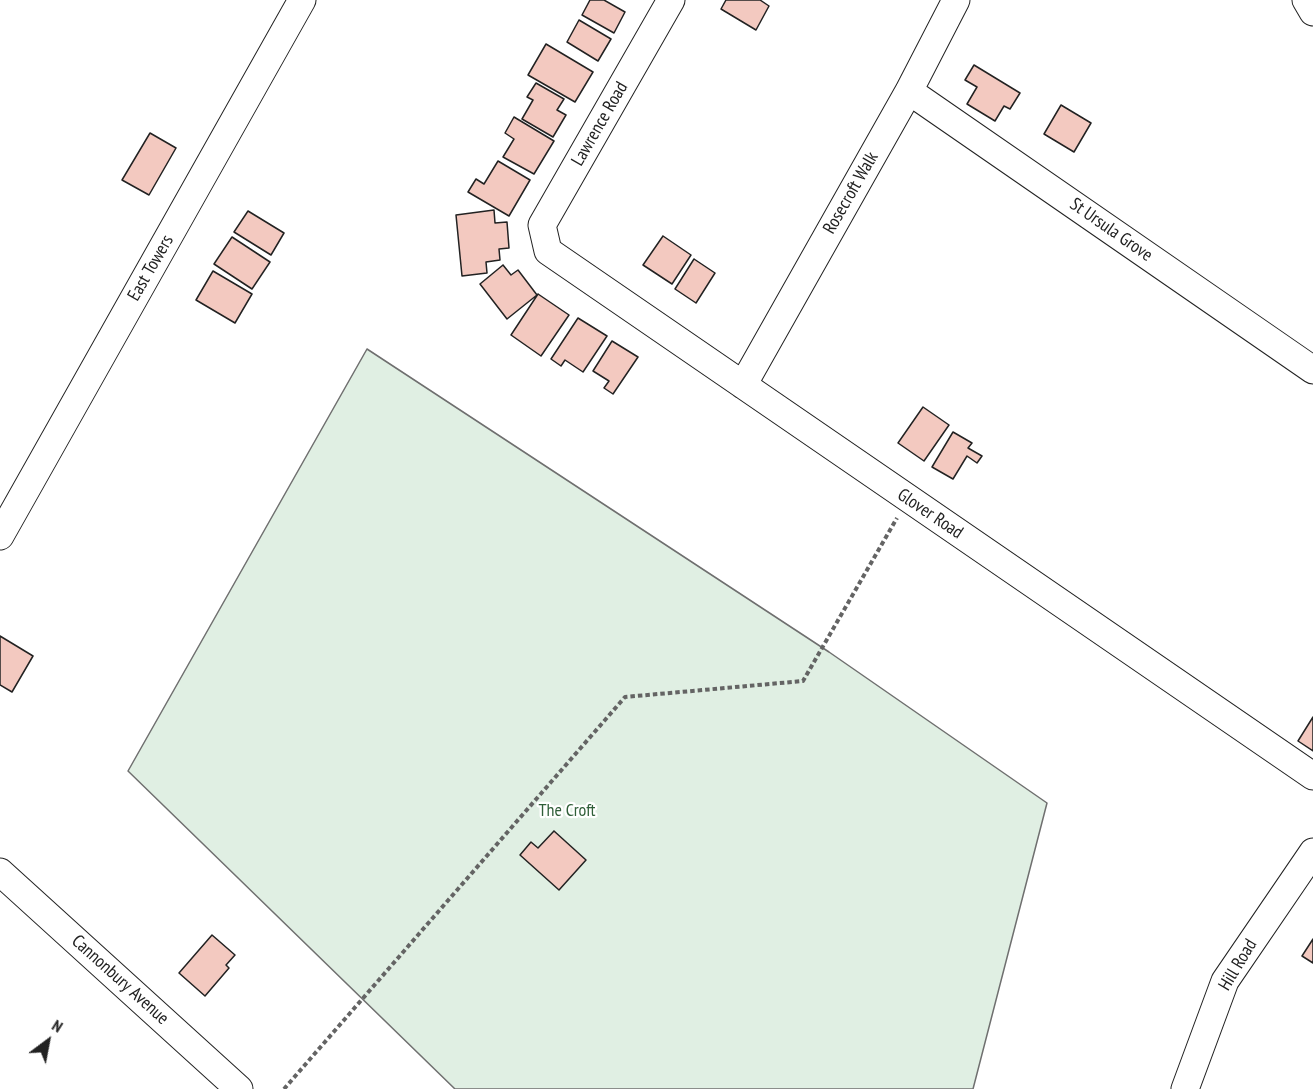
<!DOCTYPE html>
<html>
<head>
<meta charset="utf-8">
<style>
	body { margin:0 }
	#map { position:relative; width:1313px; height:1089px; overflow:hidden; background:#fff; font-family:"PT Sans Narrow",sans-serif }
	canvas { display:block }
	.north { position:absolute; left:18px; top:1011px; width:60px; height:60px; -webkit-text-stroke:4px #fff; paint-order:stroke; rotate:32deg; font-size:16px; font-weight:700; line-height:24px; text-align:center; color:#222 }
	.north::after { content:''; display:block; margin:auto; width:21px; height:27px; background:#222; clip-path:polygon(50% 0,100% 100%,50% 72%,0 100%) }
</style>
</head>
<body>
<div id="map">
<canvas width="1313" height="1089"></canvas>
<div class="north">N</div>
</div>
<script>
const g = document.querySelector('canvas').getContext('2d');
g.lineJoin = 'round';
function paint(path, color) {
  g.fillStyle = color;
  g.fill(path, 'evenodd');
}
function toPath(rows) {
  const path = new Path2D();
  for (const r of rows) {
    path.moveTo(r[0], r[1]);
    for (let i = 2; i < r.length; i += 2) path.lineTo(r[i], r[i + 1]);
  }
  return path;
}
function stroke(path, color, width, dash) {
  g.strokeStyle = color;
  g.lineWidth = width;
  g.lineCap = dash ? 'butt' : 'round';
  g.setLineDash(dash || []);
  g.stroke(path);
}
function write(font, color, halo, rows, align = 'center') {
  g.font = font + ' "PT Sans Narrow",sans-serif';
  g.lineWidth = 4.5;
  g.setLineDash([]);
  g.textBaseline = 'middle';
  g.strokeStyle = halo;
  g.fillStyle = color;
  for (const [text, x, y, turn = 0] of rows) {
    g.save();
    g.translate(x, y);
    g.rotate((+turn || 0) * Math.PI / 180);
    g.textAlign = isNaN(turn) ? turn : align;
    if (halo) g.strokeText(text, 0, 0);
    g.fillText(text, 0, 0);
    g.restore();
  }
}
const green = toPath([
	[367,349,829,652,1047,803,973,1089,455,1089,128,771,367,349]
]);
paint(green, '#e0efe3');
stroke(green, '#6f6f6f', 1.5);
const building = toPath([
	[590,0,604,0,625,12,614,33,582,15,590,0],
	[726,0,760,0,769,6,756,30,721,9,726,0],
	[579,20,611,39,598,61,567,42,579,20],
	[546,44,593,72,575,102,528,75,546,44],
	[974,65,1020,93,1010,109,1004,106,995,121,967,104,977,87,965,80,974,65],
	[536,83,564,99,557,110,566,115,553,137,522,119,533,100,527,97,536,83],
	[1061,105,1091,123,1074,152,1044,134,1061,105],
	[514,117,554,141,534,174,503,157,514,139,505,133,514,117],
	[150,133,176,148,149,195,122,180,150,133],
	[498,161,530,180,509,216,468,192,476,179,484,184,498,161],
	[494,210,495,223,507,222,509,248,499,249,500,260,486,262,487,273,462,276,456,215,494,210],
	[248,211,284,233,271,255,234,232,248,211],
	[663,236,691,255,672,284,643,265,663,236],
	[232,237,270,262,252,289,214,264,232,237],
	[694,259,715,273,696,303,675,289,694,259],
	[503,265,511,275,518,270,537,295,507,319,480,284,503,265],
	[213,271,252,294,235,323,196,300,213,271],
	[538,294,569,315,541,356,511,335,538,294],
	[578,318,607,336,583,372,565,360,561,366,551,359,578,318],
	[612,341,638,357,613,394,604,388,609,381,593,371,612,341],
	[923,407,949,425,924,461,898,443,923,407],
	[953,432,972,443,968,448,982,456,977,463,967,456,953,479,932,467,953,432],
	[0,636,33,656,12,692,0,685,0,636],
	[1313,717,1313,751,1298,741,1313,717],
	[554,831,586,860,559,890,520,855,531,842,538,848,554,831],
	[212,935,235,955,226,965,229,968,205,996,179,973,212,935],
	[1313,939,1313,963,1302,956,1313,939]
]);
paint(building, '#f3c9c0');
stroke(building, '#222', 1.5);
const minor = toPath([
	[671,0,542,225,548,251,1313,776],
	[1306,0,1313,12],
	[909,91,1313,370],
	[743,385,909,91,956,0],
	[0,536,302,0],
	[0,872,239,1089],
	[1185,1089,1225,981,1313,852]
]);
stroke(minor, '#222', 29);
stroke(toPath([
	[284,1089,625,697,803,681,897,518]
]), '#646464', 4, [4.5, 3]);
stroke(minor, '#fff', 27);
write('18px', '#222', '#fff', [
	["Lawrence Road",600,124,-60],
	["Rosecroft Walk",851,193,-60],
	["St Ursula Grove",1111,230,35],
	["East Towers",151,268,-60],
	["Glover Road",930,514,34],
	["Hill Road",1238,965,-59],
	["Cannonbury Avenue",120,980,42]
]);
write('18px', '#2f5e38', '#fff', [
	["The Croft",567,811]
]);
</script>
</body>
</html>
